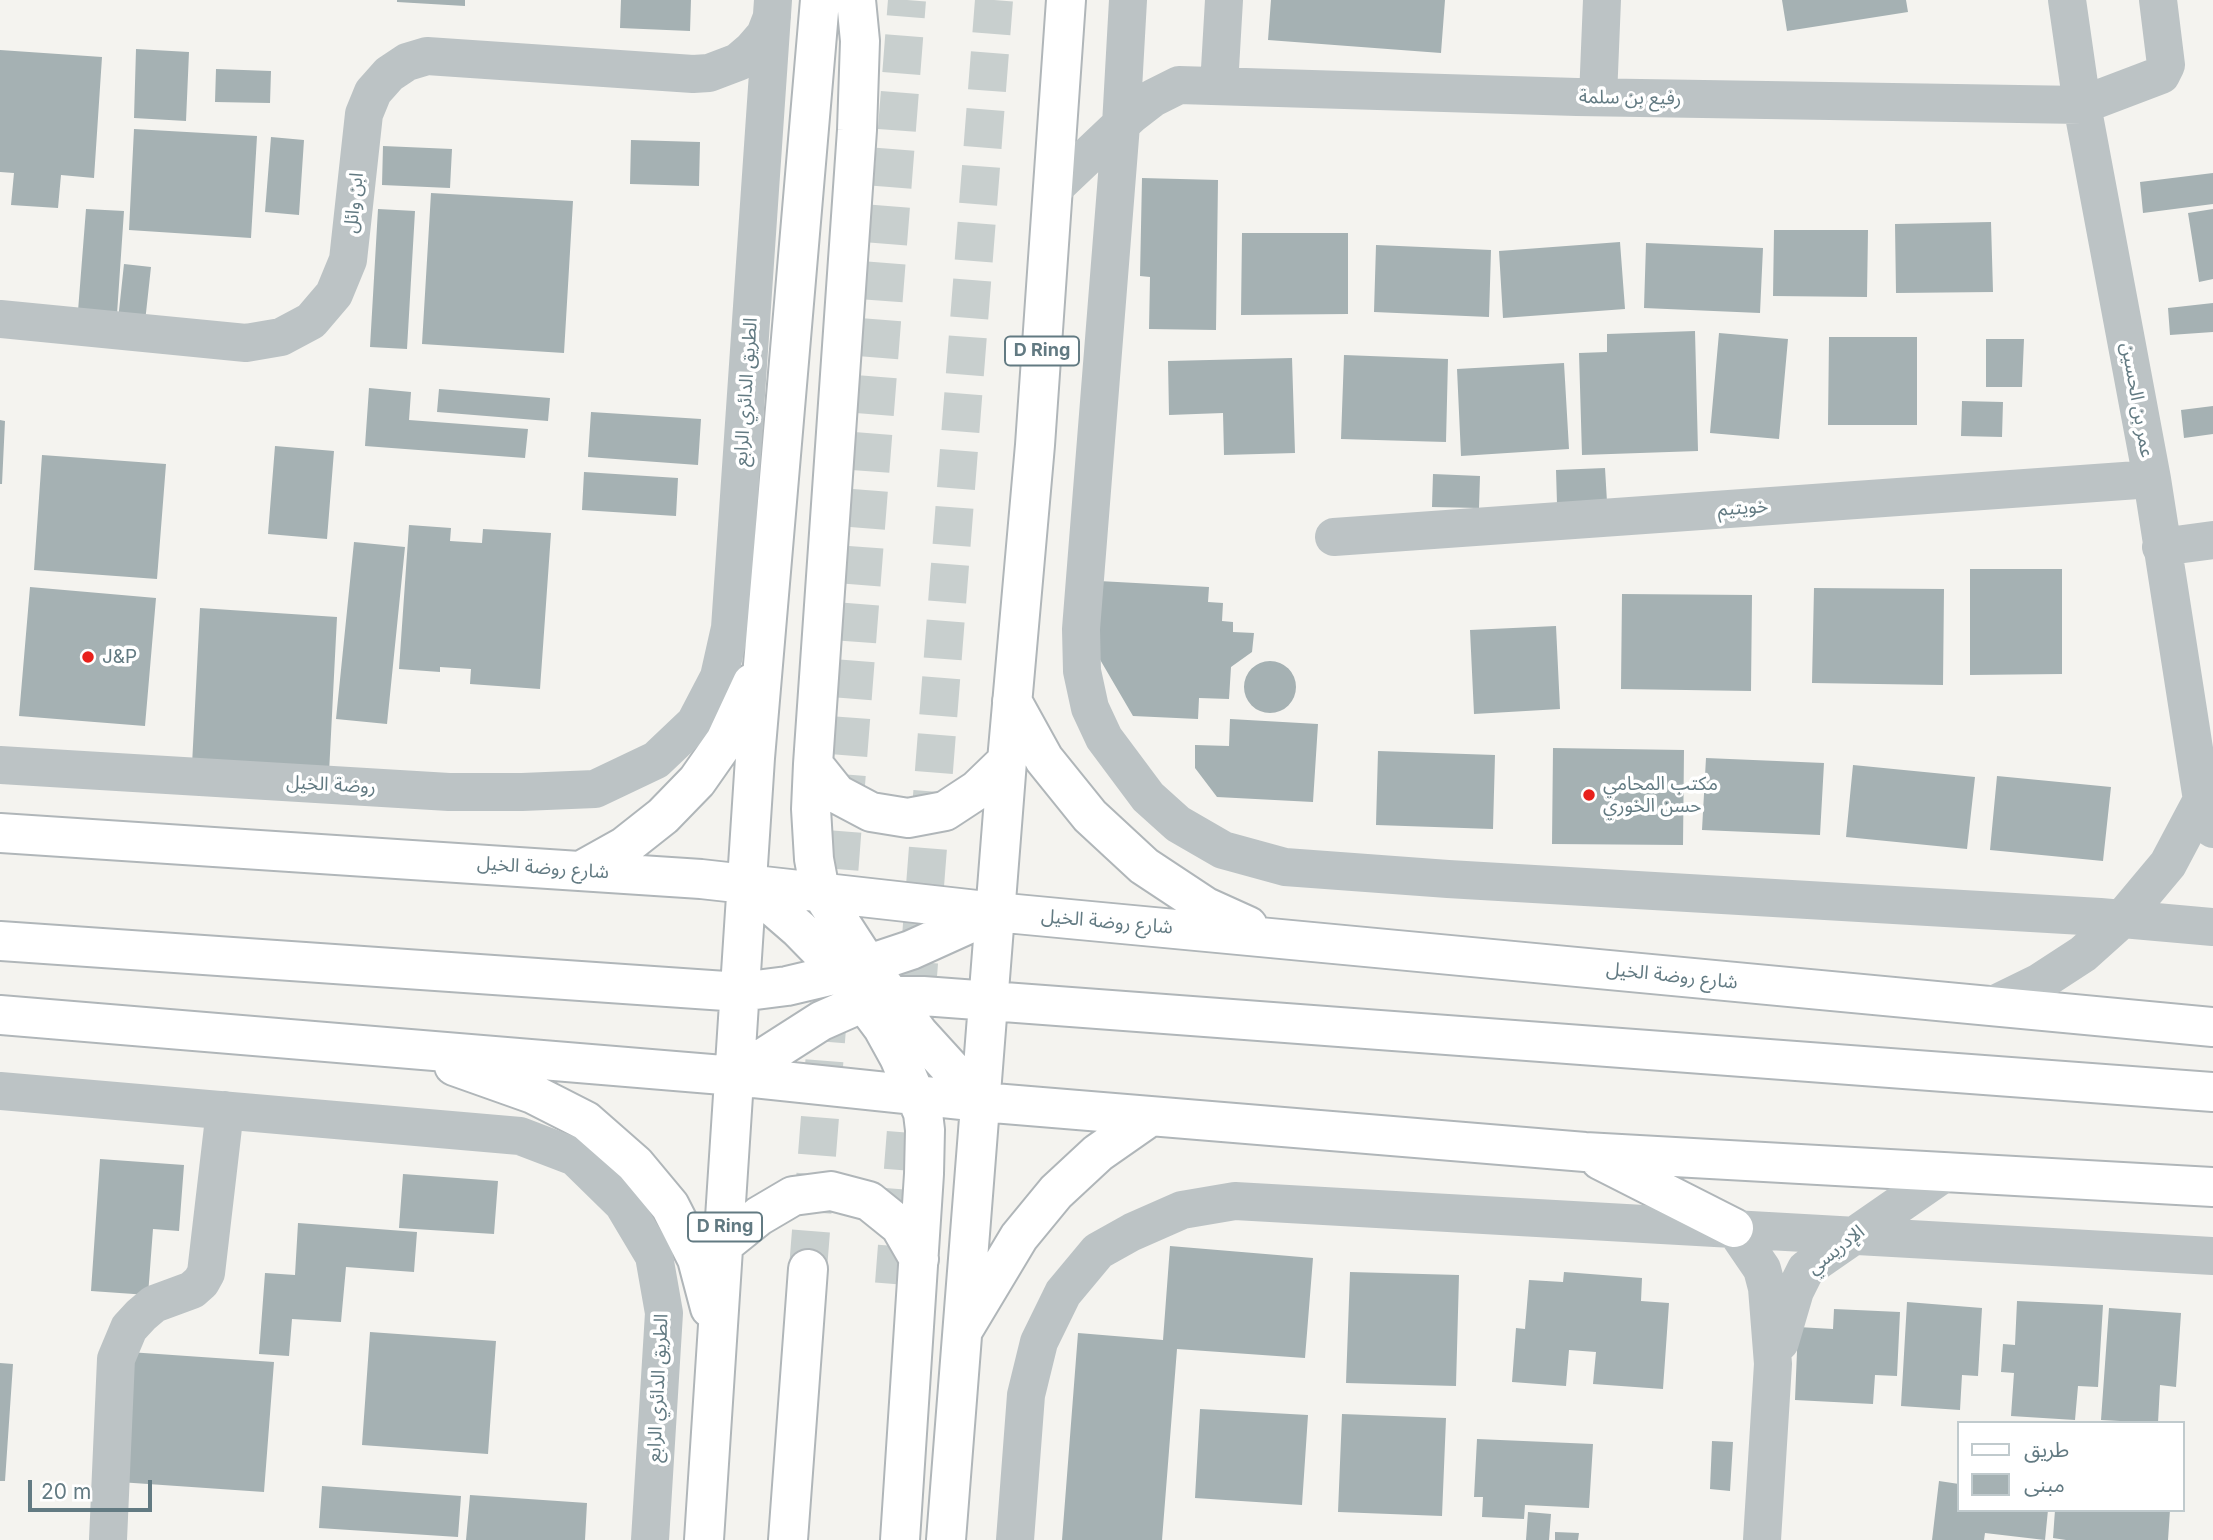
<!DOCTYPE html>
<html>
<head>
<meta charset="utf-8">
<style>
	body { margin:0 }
	#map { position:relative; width:2213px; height:1540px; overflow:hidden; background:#f4f3ef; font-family:Inter,"Noto Sans Arabic",sans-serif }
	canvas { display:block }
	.legend { position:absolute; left:1957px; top:1421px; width:228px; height:91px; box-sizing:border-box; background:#fff; border:2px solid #c0cacd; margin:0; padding:9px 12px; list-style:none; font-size:21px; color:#627a82 }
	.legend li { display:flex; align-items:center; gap:14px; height:35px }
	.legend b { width:35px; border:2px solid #c0cacd }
	.scale { position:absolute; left:28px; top:1480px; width:124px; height:32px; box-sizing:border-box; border:4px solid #627a82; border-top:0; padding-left:9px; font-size:21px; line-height:24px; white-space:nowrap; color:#627a82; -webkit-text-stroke:5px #fff; paint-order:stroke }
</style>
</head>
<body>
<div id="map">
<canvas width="2213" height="1540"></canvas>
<ul class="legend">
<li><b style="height:9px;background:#fff"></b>طريق</li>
<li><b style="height:19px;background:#a5b1b3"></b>مبنى</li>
</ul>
<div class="scale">20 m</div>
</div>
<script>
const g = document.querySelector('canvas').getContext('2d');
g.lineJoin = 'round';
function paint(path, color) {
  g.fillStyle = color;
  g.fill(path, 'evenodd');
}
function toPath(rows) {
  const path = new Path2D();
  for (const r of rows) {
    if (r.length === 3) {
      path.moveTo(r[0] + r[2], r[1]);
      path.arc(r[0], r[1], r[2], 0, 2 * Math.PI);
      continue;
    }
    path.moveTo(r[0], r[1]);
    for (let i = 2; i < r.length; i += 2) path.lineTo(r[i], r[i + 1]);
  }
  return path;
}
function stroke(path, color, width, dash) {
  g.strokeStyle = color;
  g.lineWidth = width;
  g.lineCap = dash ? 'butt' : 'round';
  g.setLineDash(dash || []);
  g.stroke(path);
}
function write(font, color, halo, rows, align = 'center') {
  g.font = font + ' Inter,"Noto Sans Arabic",sans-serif';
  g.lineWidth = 7;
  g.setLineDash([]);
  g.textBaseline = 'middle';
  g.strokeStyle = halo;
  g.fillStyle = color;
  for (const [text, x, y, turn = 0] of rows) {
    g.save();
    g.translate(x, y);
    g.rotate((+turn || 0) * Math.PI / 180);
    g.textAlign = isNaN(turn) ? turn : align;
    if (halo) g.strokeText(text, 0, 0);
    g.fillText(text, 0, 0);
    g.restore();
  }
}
paint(toPath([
	[397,0,465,0,465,6,397,2],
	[621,0,691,0,690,31,620,28],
	[1271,0,1445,0,1441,53,1268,40],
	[1782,0,1906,0,1908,12,1787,31],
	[136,49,189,52,186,121,134,118],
	[0,50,102,57,94,178,61,175,58,208,11,205,14,173,0,172],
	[216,69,271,71,270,103,215,102],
	[134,129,257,136,251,238,129,230],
	[271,137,304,140,299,215,265,212],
	[631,140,700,142,699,186,630,184],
	[383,146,452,149,450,188,382,185],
	[2213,173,2213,204,2143,213,2140,182],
	[1142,178,1218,180,1216,330,1149,329,1150,277,1140,276],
	[431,193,573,201,564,353,422,344],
	[86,209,124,211,117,314,78,311],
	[378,209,415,211,407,349,370,347],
	[2213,209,2213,279,2199,282,2188,213],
	[1991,222,1993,292,1896,293,1895,224],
	[1774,230,1868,230,1867,297,1773,296],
	[1242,233,1348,233,1348,314,1241,315],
	[1620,242,1625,309,1503,318,1499,251],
	[1646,243,1763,248,1760,313,1644,308],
	[1376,245,1491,250,1489,317,1374,312],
	[124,264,151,267,145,322,118,320],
	[2213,303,2213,332,2170,335,2168,308],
	[1695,331,1698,451,1582,455,1579,353,1607,352,1607,334],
	[1719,333,1788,339,1779,439,1710,433],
	[1829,337,1917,337,1917,425,1828,425],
	[1986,339,2024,339,2022,387,1986,387],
	[1344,355,1448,359,1446,442,1341,439],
	[1292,358,1295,453,1224,455,1223,413,1169,415,1168,361],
	[1564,363,1569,449,1461,456,1457,369],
	[369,388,411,392,409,420,528,429,525,458,365,446],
	[439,389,550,398,548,421,437,412],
	[1962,401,2003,402,2002,437,1961,436],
	[2213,406,2213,434,2184,438,2181,410],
	[591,412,701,419,698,465,588,457],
	[0,420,5,421,2,484,0,484],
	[275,446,334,451,327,539,268,534],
	[42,455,166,464,157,579,34,570],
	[1605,468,1607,502,1557,504,1556,470],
	[584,472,678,478,676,516,582,510],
	[1433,474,1480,476,1479,508,1432,507],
	[409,525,451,528,450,541,482,543,483,529,551,533,540,689,470,684,471,669,440,667,440,672,399,669],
	[354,542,405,547,387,724,336,719],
	[1970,569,2062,569,2062,674,1970,675],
	[1099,581,1209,587,1208,602,1223,603,1222,621,1233,622,1233,632,1254,633,1252,652,1231,667,1229,699,1199,698,1198,719,1133,716,1095,651],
	[30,587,156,598,145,726,19,716],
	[1814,588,1944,589,1943,685,1812,683],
	[1622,594,1752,595,1751,691,1621,689],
	[200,608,337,617,329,773,192,765],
	[1556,626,1560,709,1474,714,1470,630],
	[1270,687,26],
	[1230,719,1318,724,1313,802,1217,797,1195,768,1195,745,1229,746],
	[1553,748,1684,750,1683,845,1552,844],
	[1378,751,1495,755,1493,829,1376,825],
	[1706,758,1824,763,1820,835,1702,830],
	[1853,765,1975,777,1967,849,1846,837],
	[1997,776,2111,787,2103,861,1990,850],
	[100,1159,184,1165,179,1231,153,1229,148,1295,91,1291],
	[403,1174,498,1181,494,1234,399,1228],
	[298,1223,417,1232,414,1272,346,1267,341,1322,292,1319,289,1356,259,1354,265,1273,295,1275],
	[1170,1246,1313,1258,1305,1358,1177,1349,1162,1540,1062,1540,1078,1333,1163,1340],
	[1350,1272,1459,1275,1456,1386,1346,1383],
	[1564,1272,1642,1278,1641,1301,1669,1303,1663,1389,1593,1384,1596,1352,1569,1350,1566,1386,1512,1382,1516,1328,1525,1329,1529,1280,1563,1282],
	[2017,1301,2103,1305,2098,1387,2078,1386,2075,1420,2011,1416,2014,1373,2001,1372,2003,1344,2015,1345],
	[1907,1302,1982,1308,1978,1376,1962,1375,1960,1410,1901,1406],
	[2109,1308,2181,1313,2176,1387,2160,1385,2158,1423,2101,1420],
	[1834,1309,1900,1312,1897,1376,1875,1375,1873,1404,1795,1400,1798,1327,1833,1329],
	[370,1332,496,1341,488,1454,362,1445],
	[129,1352,274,1362,264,1492,119,1482],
	[0,1363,13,1364,5,1481,0,1481],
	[1200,1409,1308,1415,1302,1505,1195,1498],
	[1342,1414,1446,1418,1442,1516,1338,1512],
	[1477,1439,1593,1444,1589,1508,1525,1505,1524,1519,1482,1517,1483,1497,1474,1497],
	[1712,1441,1733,1442,1730,1491,1710,1489],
	[1939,1481,1959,1484,1959,1510,2048,1510,2045,1540,1985,1533,1984,1540,1932,1540],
	[322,1486,461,1496,458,1537,319,1528],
	[470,1495,587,1503,585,1540,466,1540],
	[2055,1510,2170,1510,2168,1540,2066,1540,2053,1538],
	[1528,1512,1551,1514,1549,1540,1526,1540],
	[1555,1532,1579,1533,1578,1540,1555,1540]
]), '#a5b1b3');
stroke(toPath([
	[835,926,907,0],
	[808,1269,830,990],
	[894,1284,994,0]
]), '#c8cfce', 38, [38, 19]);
const major = toPath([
	[856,0,860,41,857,130,813,764,811,809,814,859,820,891,868,965,919,1034,981,1102],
	[1012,701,1044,759,1090,816,1144,866,1206,907,1248,926],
	[813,764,837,794,871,812,908,818,945,811,977,790,1007,761],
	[0,833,701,879,995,912,2213,1027],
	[582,870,625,846,663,816,697,781,725,741,752,683],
	[747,884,799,929,842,973,883,1028,899,1057,923,1113,925,1130,924,1174,900,1540],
	[0,941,740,992,787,986,842,973,911,950,995,912],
	[0,1015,735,1076,981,1102,1585,1152,2213,1187],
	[454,1066,533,1094,586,1121,635,1164,670,1206,697,1259,710,1308],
	[735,1076,821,1021,864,1002,890,996,923,996,2213,1092],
	[1600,1160,1734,1228],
	[723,1245,759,1216,793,1196,831,1191,869,1201,900,1226,919,1259],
	[965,1327,1019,1237,1056,1192,1098,1153,1151,1116],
	[704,1540,755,758,820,0],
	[788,1540,808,1269],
	[946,1540,1007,761,1035,445,1066,0]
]);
stroke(major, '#b0b6b9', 42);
stroke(toPath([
	[1128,0,1121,125,1081,629,1082,671,1090,708,1104,738,1148,797,1178,824,1223,850,1285,867,1448,879,2100,917,2213,927],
	[2067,0,2082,105,2152,479,2202,800,2213,829],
	[1219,86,1224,0],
	[1598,97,1602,0],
	[1053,189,1131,115,1153,98,1179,85,1577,97,2082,105,2161,75,2166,65,2158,0],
	[0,319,246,343,281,337,311,321,334,294,348,260,364,114,373,92,389,74,407,62,427,56,693,74,709,73,738,62,752,50,765,35,772,17],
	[1334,537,2152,479],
	[2161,547,2213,540],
	[0,765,449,792,522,792,595,789,656,760,695,723,719,677,730,628,773,0],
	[1993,1005,2040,982,2083,954,2122,919,2168,864,2202,800],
	[0,1091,520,1136,575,1157,623,1204,654,1256,664,1313,650,1540],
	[1734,1228,1762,1269,1767,1288,1773,1364,1762,1540],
	[1780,1342,1795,1291,1806,1269,1946,1172],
	[108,1540,116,1359,129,1328,141,1315,154,1304,192,1290,201,1282,206,1273,225,1110],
	[1015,1540,1026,1395,1039,1342,1063,1293,1098,1251,1132,1232,1182,1210,1235,1201,2213,1256]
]), '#bcc3c5', 38);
stroke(major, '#fff', 38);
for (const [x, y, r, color] of [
	[88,657,7,"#e8201b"],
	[1589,795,7,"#e8201b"]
]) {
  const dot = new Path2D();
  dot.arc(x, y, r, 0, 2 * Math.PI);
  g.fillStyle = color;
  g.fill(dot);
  stroke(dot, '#fff', 2.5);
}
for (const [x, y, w] of [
	[1042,351,74],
	[725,1227,74]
]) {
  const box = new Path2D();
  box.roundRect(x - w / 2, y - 14.5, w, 29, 5);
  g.fillStyle = '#fff';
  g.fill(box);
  stroke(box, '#627a82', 2);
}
write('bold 18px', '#627a82', null, [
	["D Ring",1042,351],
	["D Ring",725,1227]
]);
write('19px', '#627a82', '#fff', [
	["رفيع بن سلمة",1630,98,1],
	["ابن وائل",354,203,-84],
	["الطريق الدائري الرابع",746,392,-86],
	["عمر بن الحسين",2137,400,80],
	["خويتيم",1743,508,-4],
	["روضة الخيل",331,785,3],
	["شارع روضة الخيل",543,868,4],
	["شارع روضة الخيل",1107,922,5],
	["شارع روضة الخيل",1672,976,6],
	["الإدريسي",1836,1250,-38],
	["الطريق الدائري الرابع",658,1388,-87]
]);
write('19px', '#627a82', '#fff', [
	["J&P",102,657],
	["مكتب المحامي",1603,784],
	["حسن الخوري",1603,806]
], 'left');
</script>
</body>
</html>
